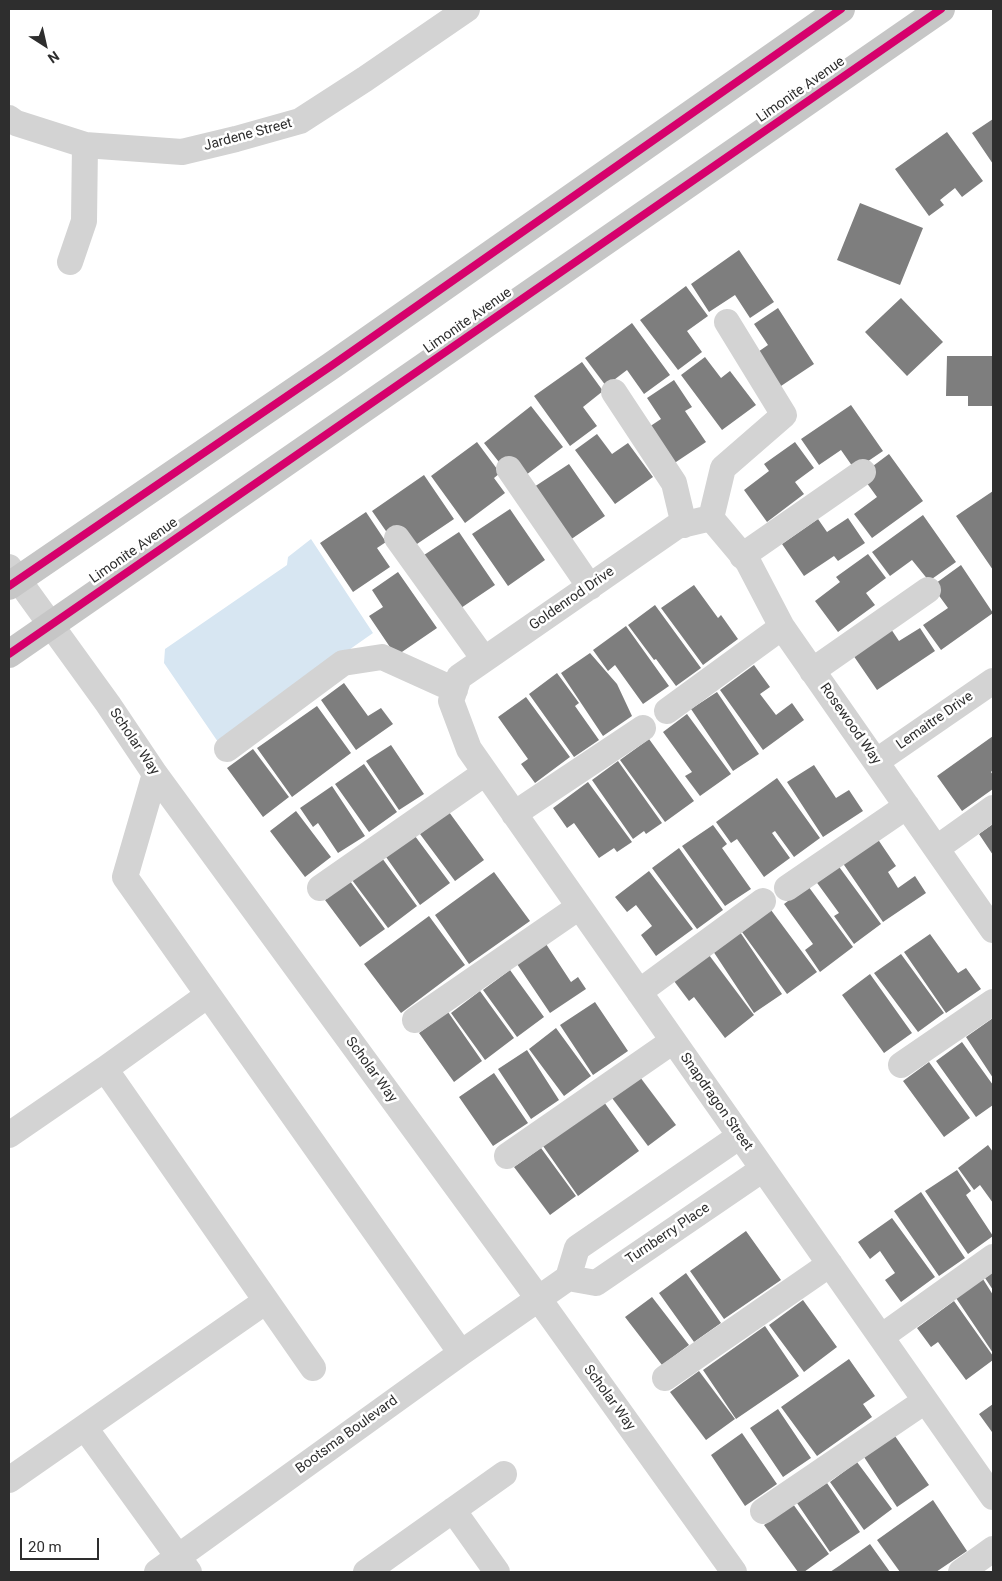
<!DOCTYPE html>
<html>
<head>
<meta charset="utf-8">
<style>
	body { margin:0 }
	#map { position:relative; width:1002px; height:1581px; overflow:hidden; background:#fff; font-family:Roboto,sans-serif }
	canvas { display:block }
	.frame { position:absolute; inset:0; border:10px solid #2e2e2e; pointer-events:none }
	.north { position:absolute; left:20px; top:20px; width:50px; height:50px; -webkit-text-stroke:4px #fff; paint-order:stroke; rotate:145deg; font-size:14px; font-weight:700; line-height:20px; text-align:center; color:#2e2e2e }
	.north::after { content:''; display:block; margin:auto; width:18px; height:22px; background:#2e2e2e; clip-path:polygon(50% 0,100% 100%,50% 72%,0 100%) }
	.scale { position:absolute; left:20px; top:1538px; width:79px; height:22px; box-sizing:border-box; border:2px solid #2e2e2e; border-top:0; padding-left:6px; font-size:15px; line-height:18px; white-space:nowrap; color:#2e2e2e; -webkit-text-stroke:4px #fff; paint-order:stroke }
</style>
</head>
<body>
<div id="map">
<canvas width="1002" height="1581"></canvas>
<div class="frame"></div>
<div class="north">N</div>
<div class="scale">20 m</div>
</div>
<script>
const g = document.querySelector('canvas').getContext('2d');
g.lineJoin = 'round';
function paint(path, color) {
  g.fillStyle = color;
  g.fill(path, 'evenodd');
}
function toPath(rows) {
  const path = new Path2D();
  for (const r of rows) {
    path.moveTo(r[0], r[1]);
    for (let i = 2; i < r.length; i += 2) path.lineTo(r[i], r[i + 1]);
  }
  return path;
}
function stroke(path, color, width, dash) {
  g.strokeStyle = color;
  g.lineWidth = width;
  g.lineCap = dash ? 'butt' : 'round';
  g.setLineDash(dash || []);
  g.stroke(path);
}
function write(font, color, halo, rows, align = 'center') {
  g.font = font + ' Roboto,sans-serif';
  g.lineWidth = 5;
  g.setLineDash([]);
  g.textBaseline = 'middle';
  g.strokeStyle = halo;
  g.fillStyle = color;
  for (const [text, x, y, turn = 0] of rows) {
    g.save();
    g.translate(x, y);
    g.rotate((+turn || 0) * Math.PI / 180);
    g.textAlign = isNaN(turn) ? turn : align;
    if (halo) g.strokeText(text, 0, 0);
    g.fillText(text, 0, 0);
    g.restore();
  }
}
paint(toPath([
	[311,539,373,633,218,742,164,663,165,649,287,565,288,557]
]), '#d7e6f2');
paint(toPath([
	[993,119,993,164,972,133],
	[947,132,983,181,962,197,955,188,940,200,944,205,929,216,895,169],
	[860,203,923,228,900,285,837,260],
	[739,250,774,302,750,318,735,295,709,312,691,284],
	[686,286,708,316,687,331,702,352,678,370,640,320],
	[901,298,943,342,907,376,865,332],
	[778,308,814,364,778,388,755,354,768,345,754,324],
	[632,323,670,375,644,394,627,370,606,386,585,358],
	[947,356,993,356,993,406,968,406,968,396,946,396],
	[705,357,721,378,730,371,756,405,722,430,681,375],
	[582,362,603,391,583,407,597,426,570,446,534,396],
	[674,380,692,407,685,411,706,442,673,464,649,427,661,419,647,398],
	[851,405,883,451,855,470,841,450,819,465,801,439],
	[531,406,563,447,526,475,502,466,484,443],
	[597,434,612,454,628,443,653,477,615,504,575,450],
	[477,442,500,473,494,478,505,493,465,523,431,476],
	[795,442,814,468,795,482,804,494,767,522,744,490,769,471,764,464],
	[889,454,923,501,872,538,854,514,877,497,861,475],
	[569,464,605,516,570,540,534,487],
	[424,475,454,519,414,546,388,534,372,511],
	[993,491,993,570,956,516],
	[510,509,545,560,508,586,472,534],
	[366,512,386,542,377,548,390,567,353,592,320,543],
	[923,515,956,562,929,581,912,560,890,576,872,552],
	[848,518,865,543,838,561,834,556,804,576,782,544,818,519,827,532],
	[459,532,495,585,458,610,421,557],
	[868,554,886,578,866,593,875,605,838,632,815,601,840,582,836,577],
	[961,565,993,613,941,650,923,625,948,608,932,586],
	[398,572,437,628,396,656,369,616,383,607,372,590],
	[694,585,718,618,721,615,738,639,703,665,661,608],
	[655,605,701,668,676,686,656,659,654,660,628,625],
	[626,626,669,686,643,704,615,665,608,671,593,650],
	[920,628,935,651,877,690,853,655,891,629,899,641],
	[590,653,617,684,632,716,603,736,561,673],
	[754,665,770,687,760,694,776,715,792,703,804,720,763,750,720,690],
	[557,673,579,703,575,706,599,740,574,757,529,694],
	[344,683,368,716,381,708,393,724,356,750,321,700],
	[717,692,759,754,733,771,691,709],
	[526,697,570,757,535,783,521,764,528,759,498,717],
	[317,706,351,753,292,797,257,748],
	[687,714,731,774,700,796,685,776,692,772,663,732],
	[993,736,993,770,991,772,993,775,993,789,962,811,937,776],
	[649,739,694,801,665,822,620,760],
	[391,745,424,794,399,810,366,761],
	[253,749,289,797,263,817,227,768],
	[618,761,662,823,646,834,644,831,633,839,592,780],
	[364,764,397,812,369,832,335,784],
	[814,765,836,798,849,790,863,811,823,837,787,782],
	[777,778,820,838,794,857,775,831,772,833,790,858,764,877,737,839,731,843,716,822],
	[588,782,632,842,617,852,614,848,599,858,574,823,567,828,553,808],
	[332,786,365,836,338,853,318,823,313,827,300,808],
	[296,811,331,857,305,877,270,831],
	[449,812,484,860,455,881,420,834],
	[993,824,993,855,979,834],
	[713,825,727,844,722,848,751,889,725,906,682,846],
	[415,836,450,883,420,905,386,857],
	[877,838,896,866,888,872,898,888,915,876,926,893,883,922,842,862],
	[679,848,723,910,697,929,652,868],
	[382,858,417,906,388,928,352,880],
	[837,864,881,924,854,944,834,916,839,913,815,880],
	[649,871,693,929,656,956,641,935,652,926,636,905,627,912,615,897],
	[494,872,530,921,469,964,435,915],
	[350,881,385,929,360,947,325,900],
	[808,886,853,947,820,972,805,950,813,944,784,904],
	[771,910,817,972,787,994,742,932],
	[429,916,465,965,401,1013,364,964],
	[740,932,782,994,754,1013,713,951],
	[930,934,958,973,966,968,981,989,946,1013,904,952],
	[546,944,571,982,578,977,586,989,550,1013,517,964],
	[901,954,944,1013,918,1032,874,973],
	[709,955,754,1015,725,1038,694,997,689,1001,674,981],
	[510,970,544,1017,517,1037,483,990],
	[870,974,912,1033,884,1053,842,995],
	[480,991,514,1038,485,1060,451,1013],
	[595,1002,628,1051,593,1075,560,1025],
	[448,1012,482,1061,454,1082,419,1033],
	[993,1018,993,1078,966,1037],
	[556,1028,591,1076,564,1096,529,1049],
	[962,1042,993,1085,993,1105,976,1117,936,1061],
	[527,1050,559,1100,531,1119,498,1069],
	[929,1062,970,1118,944,1137,903,1081],
	[494,1073,528,1123,493,1146,459,1097],
	[640,1077,676,1125,648,1146,612,1098],
	[604,1102,639,1151,578,1196,543,1146],
	[988,1145,993,1152,993,1203,980,1185,974,1190,958,1168],
	[541,1148,576,1196,550,1215,514,1167],
	[957,1170,971,1191,966,1195,993,1236,968,1254,925,1191],
	[921,1192,965,1258,939,1276,894,1211],
	[892,1218,935,1277,901,1302,885,1280,895,1273,880,1251,870,1259,858,1242],
	[746,1231,781,1280,724,1319,690,1271],
	[993,1272,993,1290,985,1278],
	[686,1273,721,1323,694,1342,659,1293],
	[983,1279,993,1295,993,1353,956,1298],
	[652,1297,689,1345,662,1365,625,1317],
	[803,1300,837,1347,804,1372,769,1325],
	[954,1301,993,1356,993,1360,966,1380,938,1342,931,1347,917,1328],
	[765,1326,799,1376,736,1419,703,1370],
	[849,1359,875,1396,863,1404,872,1417,817,1456,781,1407],
	[699,1371,735,1419,706,1440,670,1392],
	[993,1404,993,1431,992,1432,979,1414],
	[778,1409,811,1458,783,1477,750,1428],
	[742,1433,777,1484,745,1506,711,1455],
	[895,1436,929,1485,897,1507,864,1457],
	[857,1462,892,1509,864,1530,830,1482],
	[827,1483,860,1532,830,1552,797,1503],
	[933,1500,967,1551,936,1572,900,1572,877,1540],
	[793,1504,829,1554,804,1572,798,1572,764,1525],
	[870,1544,890,1572,830,1572,839,1566]
]), '#7e7e7e');
stroke(toPath([
	[9,118,16,123,85,145,182,152,236,139,300,121,365,79,467,9],
	[70,262,84,221,85,145],
	[614,392,674,483,684,525],
	[509,469,590,587],
	[711,518,677,526,459,677,451,701,469,749,993,1497],
	[711,518,748,562,782,627,993,930],
	[711,518,723,468,784,415,727,322],
	[397,538,484,659],
	[742,556,863,472],
	[9,567,108,704,155,774,538,1298,734,1572],
	[812,671,928,590],
	[667,711,782,627],
	[227,749,343,663,382,657,455,690],
	[877,761,993,681],
	[155,774,125,877,461,1353],
	[514,814,643,728],
	[937,848,993,808],
	[320,888,485,773],
	[787,888,907,806],
	[639,992,763,901],
	[208,995,105,1069,313,1368],
	[415,1020,579,907],
	[901,1065,993,1002],
	[9,1135,105,1069],
	[507,1156,673,1041],
	[568,1278,596,1283,763,1169],
	[881,1337,993,1257],
	[665,1378,830,1264],
	[85,1428,189,1572],
	[9,1480,266,1301],
	[453,1510,497,1572],
	[763,1511,925,1401],
	[157,1572,461,1353,568,1278,577,1248,740,1136],
	[366,1572,504,1474],
	[961,1572,993,1549]
]), '#d3d3d3', 26);
stroke(toPath([
	[9,586,331,366,841,9],
	[9,654,941,9]
]), '#c6c6c6', 28);
stroke(toPath([
	[9,586,331,366,841,9],
	[9,654,941,9]
]), '#d6006c', 8);
write('14px', '#2e2e2e', '#fff', [
	["Limonite Avenue",801,90,-35],
	["Jardene Street",248,135,-15],
	["Limonite Avenue",468,321,-35],
	["Limonite Avenue",134,551,-35],
	["Goldenrod Drive",572,599,-35],
	["Lemaitre Drive",935,721,-35],
	["Rosewood Way",850,724,55],
	["Scholar Way",134,742,56],
	["Scholar Way",371,1070,54],
	["Snapdragon Street",716,1102,55],
	["Turnberry Place",668,1234,-34],
	["Scholar Way",609,1398,54],
	["Bootsma Boulevard",347,1435,-36]
]);
</script>
</body>
</html>
